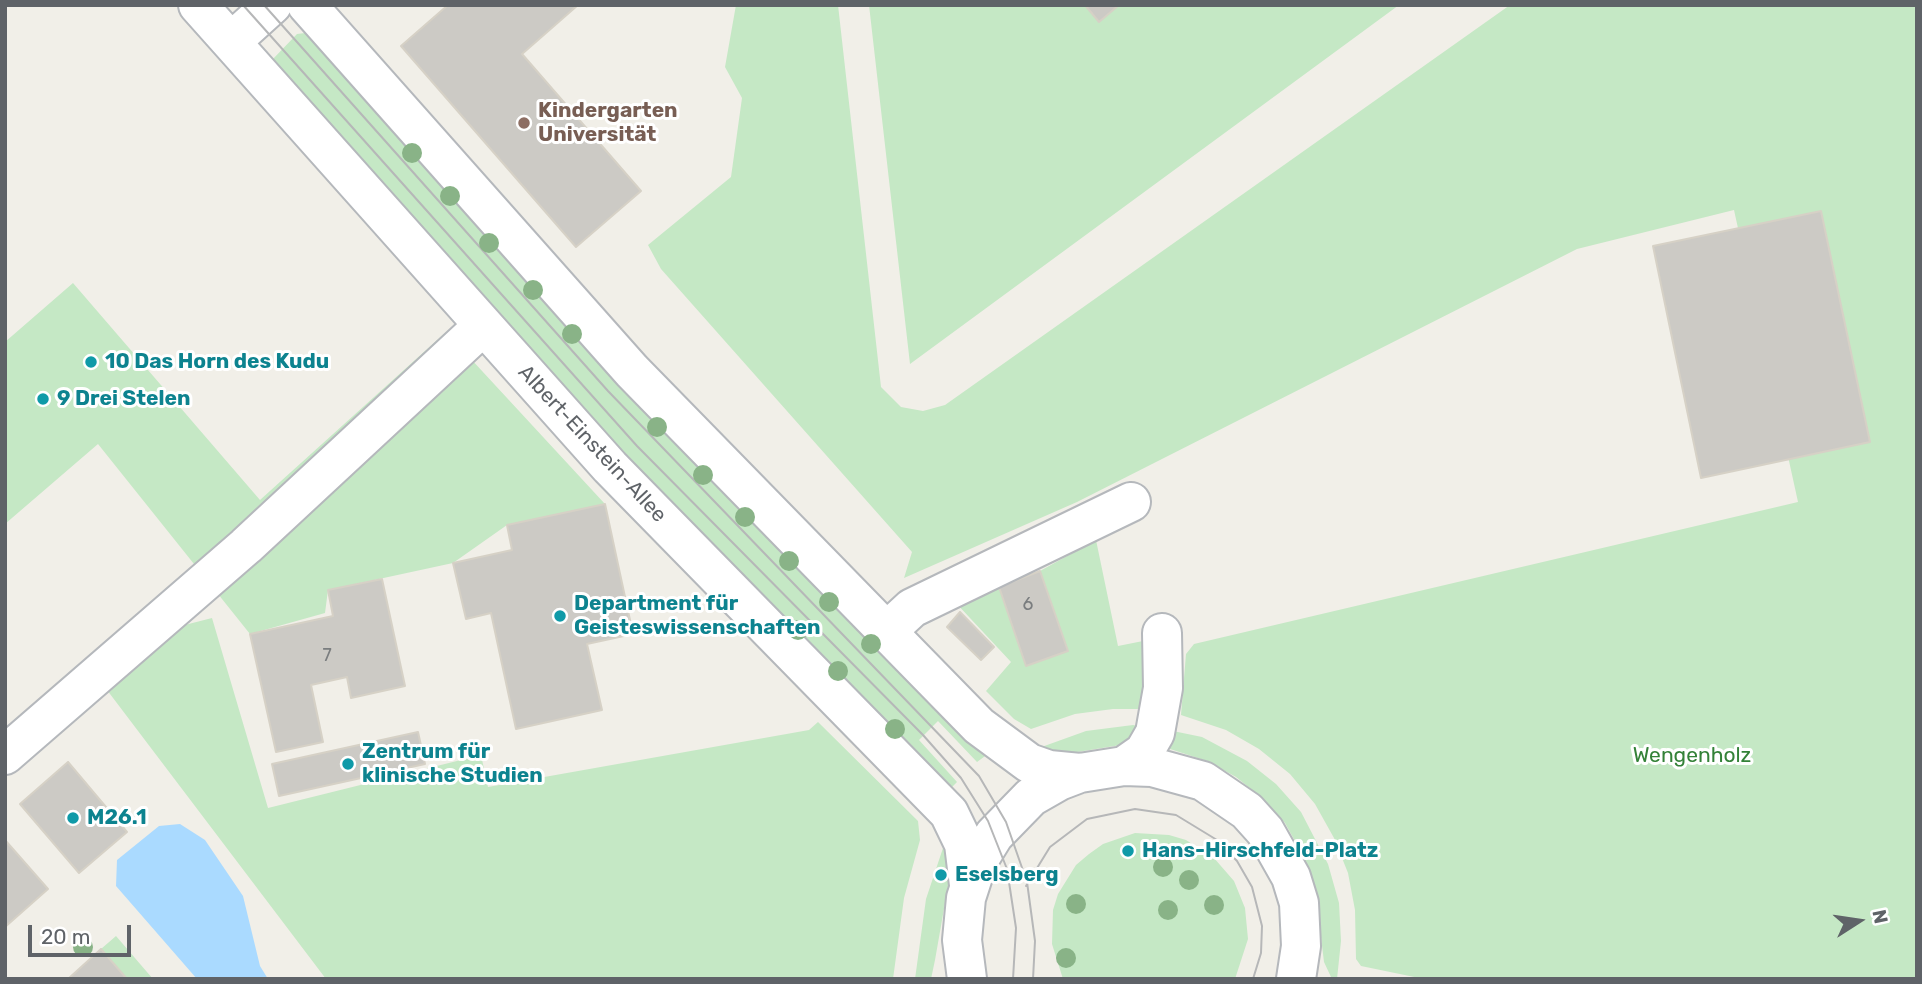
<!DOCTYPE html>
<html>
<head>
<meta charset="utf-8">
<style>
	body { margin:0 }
	#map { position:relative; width:1922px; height:984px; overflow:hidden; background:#f1efe8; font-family:Rubik,sans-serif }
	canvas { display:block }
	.frame { position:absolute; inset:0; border:7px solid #5f6368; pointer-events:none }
	.north { position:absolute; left:1824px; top:886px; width:70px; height:70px; -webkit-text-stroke:5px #fff; paint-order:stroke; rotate:78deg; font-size:19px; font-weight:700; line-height:28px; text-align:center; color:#5f6368 }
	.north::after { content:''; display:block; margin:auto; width:24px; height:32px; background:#5f6368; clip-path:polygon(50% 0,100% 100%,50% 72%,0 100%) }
	.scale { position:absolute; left:28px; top:925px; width:103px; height:32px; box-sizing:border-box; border:4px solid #5f6368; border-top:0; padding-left:9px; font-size:21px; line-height:24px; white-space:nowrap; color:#5f6368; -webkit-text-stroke:5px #fff; paint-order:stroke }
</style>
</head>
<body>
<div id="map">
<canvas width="1922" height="984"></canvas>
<div class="frame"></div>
<div class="north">N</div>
<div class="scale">20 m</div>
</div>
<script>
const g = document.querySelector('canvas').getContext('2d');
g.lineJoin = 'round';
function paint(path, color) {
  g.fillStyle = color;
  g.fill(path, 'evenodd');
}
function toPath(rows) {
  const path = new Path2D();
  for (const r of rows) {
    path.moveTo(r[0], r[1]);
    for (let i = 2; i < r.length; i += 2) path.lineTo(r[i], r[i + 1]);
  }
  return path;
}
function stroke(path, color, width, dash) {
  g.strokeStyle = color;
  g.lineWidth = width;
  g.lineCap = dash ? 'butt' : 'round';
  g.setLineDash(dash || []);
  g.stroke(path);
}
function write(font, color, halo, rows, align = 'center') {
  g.font = font + ' Rubik,sans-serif';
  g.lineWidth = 6;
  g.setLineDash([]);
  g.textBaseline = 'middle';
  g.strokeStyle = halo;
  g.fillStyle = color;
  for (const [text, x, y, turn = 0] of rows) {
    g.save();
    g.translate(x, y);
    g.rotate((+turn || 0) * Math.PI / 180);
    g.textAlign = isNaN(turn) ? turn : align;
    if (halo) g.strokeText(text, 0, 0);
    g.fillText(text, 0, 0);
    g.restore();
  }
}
paint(toPath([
	[736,5,838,5,881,387,901,407,923,411,945,405,1510,5,1917,5,1917,979,1424,979,1361,966,1356,959,1355,910,1348,873,1334,838,1315,804,1290,774,1259,749,1226,730,1181,715,1186,654,1194,644,1798,502,1734,210,1577,249,1077,502,904,578,912,552,661,269,648,245,731,177,742,98,725,67],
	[869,5,1399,5,910,364],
	[305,33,992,751,977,762,938,721,919,740,957,782,946,793,667,508,272,60,297,34],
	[73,283,260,500,446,332,605,504,507,525,453,563,328,590,325,613,250,634,98,444,5,524,5,342],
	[1096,540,1118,646,1153,639,1152,709,1113,709,1075,714,1031,729,1014,719,986,691,1011,662,956,603,999,587,1026,666,1068,651,1040,571],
	[212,618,268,808,481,755,488,787,809,730,818,722,918,821,920,840,904,898,893,979,326,979,107,690,173,628],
	[1133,725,1145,727,1127,744,1071,753,1036,749,1086,731],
	[1173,731,1202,737,1247,761,1276,784,1301,812,1328,864,1339,903,1341,941,1337,979,1331,977,1324,962,1315,888,1302,854,1285,823,1262,798,1236,777,1207,761,1167,748],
	[1135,833,1169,835,1186,840,1214,858,1234,881,1245,908,1248,939,1235,979,1063,979,1052,944,1053,910,1058,894,1076,865,1089,854,1103,844],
	[946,839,951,869,935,960,931,979,915,979,926,899],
	[116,936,153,979,127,979,101,949]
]), '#c5e8c5');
paint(toPath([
	[180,824,205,840,243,896,260,966,268,979,197,979,116,886,117,860,159,826]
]), '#aadaff');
const building = toPath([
	[448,5,578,5,522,54,641,191,576,247,401,46,448,5],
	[1085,5,1119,5,1099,22,1085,5],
	[1821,211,1870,442,1701,478,1653,246,1821,211],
	[605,504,633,634,587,644,602,710,516,729,491,613,466,619,453,563,512,550,507,525,605,504],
	[1040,571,1068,651,1026,666,999,587,1040,571],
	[382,579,405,686,351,698,347,677,311,685,323,742,276,752,250,634,333,616,328,590,382,579],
	[960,612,994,647,981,660,947,627,960,612],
	[418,732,425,764,279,796,272,764,418,732],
	[68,762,127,832,79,873,20,804,68,762],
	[5,840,48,889,5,927,5,840],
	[101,949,127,979,68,979,101,949]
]);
paint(building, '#cccac5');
stroke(building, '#d6d1c6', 2);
const minor = toPath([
	[198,5,610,467,949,813,964,844,969,885],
	[307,5,632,371,979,726,1029,763,1049,770,1080,773],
	[231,42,272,5],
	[886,632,912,608,1131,502],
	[5,755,246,546,483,326],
	[1124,766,1144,752,1155,733,1163,688,1162,633],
	[967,979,962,940,966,898,978,861,994,835,1031,797,1059,781,1080,773,1124,766,1152,767,1203,781,1247,811,1265,831,1291,877,1299,903,1301,946,1296,979]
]);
stroke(minor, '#b5b8bc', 42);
stroke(minor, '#fff', 38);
stroke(toPath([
	[243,5,637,446,923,735,961,778,988,821,1007,869,1016,928,1013,979],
	[264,5,608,391,979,776,1006,822,1027,882,1035,941,1033,979],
	[1026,886,1050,847,1087,819,1135,809,1176,815,1217,840,1237,861,1252,887,1262,926,1261,953,1253,979]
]), '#b6b7b8', 2);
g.fillStyle = '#89b387';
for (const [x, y] of [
	[412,153],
	[450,196],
	[489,243],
	[533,290],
	[572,334],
	[657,427],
	[703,475],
	[745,517],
	[789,561],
	[829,602],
	[798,630],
	[871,644],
	[838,671],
	[895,729],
	[1163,867],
	[1189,880],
	[1076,904],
	[1214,905],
	[1168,910],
	[83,947],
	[1066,958]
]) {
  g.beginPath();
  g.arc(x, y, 10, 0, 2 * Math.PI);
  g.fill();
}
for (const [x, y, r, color] of [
	[524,123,7,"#8d6e63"],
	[91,362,7,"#0f9aa8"],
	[43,399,7,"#0f9aa8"],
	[560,616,7,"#0f9aa8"],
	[348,764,7,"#0f9aa8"],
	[73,818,7,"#0f9aa8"],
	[1128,851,7,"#0f9aa8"],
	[941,875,7,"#0f9aa8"]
]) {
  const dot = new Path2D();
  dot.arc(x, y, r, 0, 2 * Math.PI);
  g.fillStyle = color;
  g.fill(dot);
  stroke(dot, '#fff', 2.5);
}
write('18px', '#7a7d7f', null, [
	["6",1028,605],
	["7",327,656]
]);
write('bold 21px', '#785e54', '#fff', [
	["Kindergarten",538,111],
	["Universität",538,135]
], 'left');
write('bold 21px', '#0d838f', '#fff', [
	["10 Das Horn des Kudu",105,362],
	["9 Drei Stelen",57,399],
	["Department für",574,604],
	["Geisteswissenschaften",574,628],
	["Zentrum für",362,752],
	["klinische Studien",362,776],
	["M26.1",87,818],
	["Hans-Hirschfeld-Platz",1142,851],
	["Eselsberg",955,875]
], 'left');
write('21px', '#5f6368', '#fff', [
	["Albert-Einstein-Allee",592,444,47]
]);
write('21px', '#348238', '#fff', [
	["Wengenholz",1692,756]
]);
</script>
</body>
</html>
